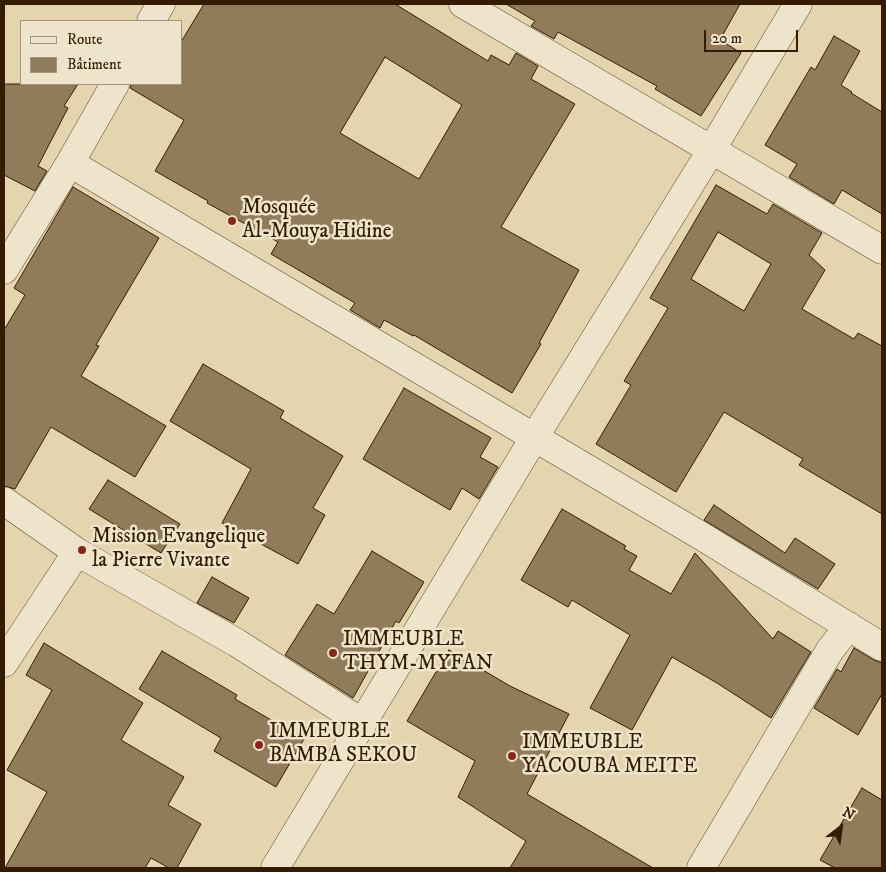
<!DOCTYPE html>
<html>
<head>
<meta charset="utf-8">
<style>
	body { margin:0 }
	#map { position:relative; width:886px; height:872px; overflow:hidden; background:#e4d5af; font-family:"IM FELL DW Pica",serif }
	canvas { display:block }
	.frame { position:absolute; inset:0; border:5px solid #351c00; pointer-events:none }
	.legend { position:absolute; left:20px; top:20px; width:162px; height:65px; box-sizing:border-box; background:#ede4cb; border:1px solid #a3947a; margin:0; padding:6px 9px; list-style:none; font-size:15px; color:#351c00 }
	.legend li { display:flex; align-items:center; gap:10px; height:25px }
	.legend b { width:25px; border:1px solid #a3947a }
	.north { position:absolute; left:816px; top:802px; width:50px; height:50px; -webkit-text-stroke:4px #ede4cb; paint-order:stroke; rotate:30deg; font-size:14px; font-weight:700; line-height:20px; text-align:center; color:#351c00 }
	.north::after { content:''; display:block; margin:auto; width:18px; height:22px; background:#351c00; clip-path:polygon(50% 0,100% 100%,50% 72%,0 100%) }
	.scale { position:absolute; left:704px; top:30px; width:94px; height:22px; box-sizing:border-box; border:2px solid #351c00; border-top:0; padding-left:6px; font-size:15px; line-height:18px; white-space:nowrap; color:#351c00; -webkit-text-stroke:4px #ede4cb; paint-order:stroke }
</style>
</head>
<body>
<div id="map">
<canvas width="886" height="872"></canvas>
<div class="frame"></div>
<ul class="legend">
<li><b style="height:6px;background:#ede4cb"></b>Route</li>
<li><b style="height:14px;background:#907c5b"></b>Bâtiment</li>
</ul>
<div class="north">N</div>
<div class="scale">20 m</div>
</div>
<script>
const g = document.querySelector('canvas').getContext('2d');
g.lineJoin = 'round';
function paint(path, color) {
  g.fillStyle = color;
  g.fill(path, 'evenodd');
}
function toPath(rows) {
  const path = new Path2D();
  for (const r of rows) {
    path.moveTo(r[0], r[1]);
    for (let i = 2; i < r.length; i += 2) path.lineTo(r[i], r[i + 1]);
  }
  return path;
}
function stroke(path, color, width, dash) {
  g.strokeStyle = color;
  g.lineWidth = width;
  g.lineCap = dash ? 'butt' : 'round';
  g.setLineDash(dash || []);
  g.stroke(path);
}
function write(font, color, halo, rows, align = 'center') {
  g.font = font + ' "IM FELL DW Pica",serif';
  g.lineWidth = 5;
  g.setLineDash([]);
  g.textBaseline = 'middle';
  g.strokeStyle = halo;
  g.fillStyle = color;
  for (const [text, x, y, turn = 0] of rows) {
    g.save();
    g.translate(x, y);
    g.rotate((+turn || 0) * Math.PI / 180);
    g.textAlign = isNaN(turn) ? turn : align;
    if (halo) g.strokeText(text, 0, 0);
    g.fillText(text, 0, 0);
    g.restore();
  }
}
const building = toPath([
	[204,4,395,4,488,61,491,55,509,65,516,53,538,66,531,79,575,104,501,227,579,270,539,343,541,344,512,393,414,335,413,336,384,320,380,328,350,310,355,303,271,254,278,242,207,203,208,201,155,171,184,120,130,88,131,84,181,84,181,42,204,4],
	[385,57,462,105,419,179,340,133,385,57],
	[506,4,740,4,720,40,741,53,701,116,655,89,657,86,558,32,554,39,531,26,535,21,506,4],
	[834,36,860,51,841,85,852,92,851,93,882,112,882,214,842,190,834,204,789,177,797,164,765,145,811,67,815,70,834,36],
	[4,84,78,84,64,106,68,108,38,166,47,171,35,191,4,175,4,84],
	[716,185,767,214,773,204,822,233,809,255,825,270,802,309,854,339,858,333,882,346,882,514,799,465,803,459,724,412,676,492,596,444,631,385,624,381,668,308,650,298,716,185],
	[718,232,771,264,744,311,691,279,718,232],
	[73,187,159,238,96,345,99,346,81,376,166,426,135,477,51,427,15,489,4,486,4,330,25,295,14,288,73,187],
	[203,364,284,411,280,418,343,456,313,508,325,515,298,564,222,523,251,469,170,421,203,364],
	[404,388,491,438,480,457,498,467,479,499,462,488,450,510,363,459,404,388],
	[108,480,180,524,161,553,89,509,108,480],
	[714,505,785,553,795,538,835,564,818,589,704,520,714,505],
	[562,509,626,546,624,549,637,556,629,570,671,594,695,553,773,639,778,631,811,652,771,718,717,683,672,657,632,730,590,708,630,635,572,600,568,607,521,580,562,509],
	[372,551,424,582,399,623,396,621,353,698,285,655,317,604,334,614,372,551],
	[212,577,249,598,234,623,197,603,212,577],
	[44,643,143,703,121,740,184,777,168,805,201,824,177,868,169,868,151,858,145,868,5,868,47,792,7,770,52,690,26,675,44,643],
	[854,648,874,660,882,663,882,694,858,735,814,708,837,669,841,672,854,648],
	[449,650,510,686,569,714,527,794,653,868,510,868,526,841,458,797,475,761,407,721,449,650],
	[162,651,237,695,235,699,304,739,276,787,214,751,221,738,139,689,162,651],
	[862,788,882,800,882,868,835,868,820,860,862,788]
]);
paint(building, '#907c5b');
stroke(building, '#351c00', 1);
const minor = toPath([
	[463,4,882,250],
	[151,21,161,4],
	[70,163,703,537,882,647],
	[4,270,70,163,115,84],
	[4,501,77,552,237,643,363,723],
	[4,663,77,552],
	[275,868,534,438,712,149,798,4],
	[701,868,830,650,849,626]
]);
stroke(minor, '#614a2c', 29);
stroke(minor, '#ede4cb', 28);
for (const [x, y, r, color] of [
	[232,221,5,"#8f2418"],
	[82,550,5,"#8f2418"],
	[333,653,5,"#8f2418"],
	[259,745,5,"#8f2418"],
	[512,756,5,"#8f2418"]
]) {
  const dot = new Path2D();
  dot.arc(x, y, r, 0, 2 * Math.PI);
  g.fillStyle = color;
  g.fill(dot);
  stroke(dot, '#ede4cb', 2);
}
write('21px', '#351c00', '#ede4cb', [
	["Mosquée",242,209],
	["Al-Mouya Hidine",242,233],
	["Mission Evangelique",92,538],
	["la Pierre Vivante",92,562],
	["IMMEUBLE",343,641],
	["THYM-MYFAN",343,665],
	["IMMEUBLE",269,733],
	["BAMBA SEKOU",269,757],
	["IMMEUBLE",522,744],
	["YACOUBA MEITE",522,768]
], 'left');
</script>
</body>
</html>
